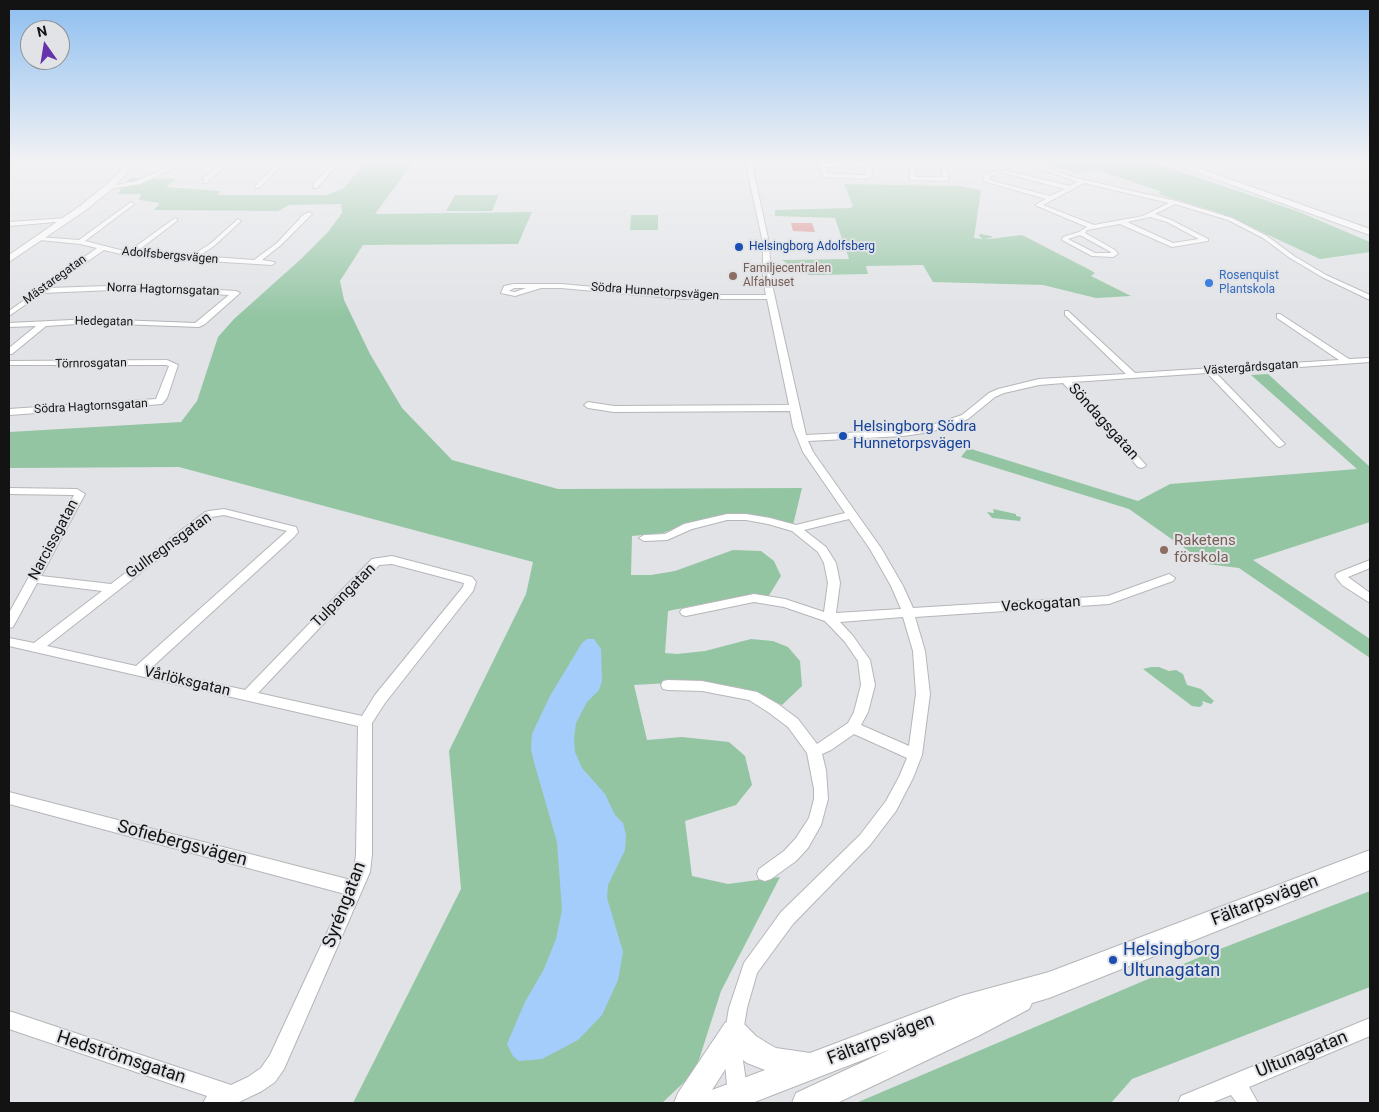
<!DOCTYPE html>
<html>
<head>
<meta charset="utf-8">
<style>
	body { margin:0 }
	#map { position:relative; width:1379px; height:1112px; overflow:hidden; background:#e1e3e6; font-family:Roboto,sans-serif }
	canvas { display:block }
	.frame { position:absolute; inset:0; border:10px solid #131314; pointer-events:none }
	.north { position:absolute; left:20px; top:20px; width:50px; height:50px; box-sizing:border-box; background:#e1e3e6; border:1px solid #8f9092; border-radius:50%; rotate:347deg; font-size:14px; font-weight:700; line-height:20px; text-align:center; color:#131314 }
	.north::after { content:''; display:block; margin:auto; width:18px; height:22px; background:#6533aa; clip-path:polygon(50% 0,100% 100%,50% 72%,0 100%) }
</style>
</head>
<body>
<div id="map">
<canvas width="1379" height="1112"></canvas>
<div class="frame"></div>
<div class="north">N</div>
</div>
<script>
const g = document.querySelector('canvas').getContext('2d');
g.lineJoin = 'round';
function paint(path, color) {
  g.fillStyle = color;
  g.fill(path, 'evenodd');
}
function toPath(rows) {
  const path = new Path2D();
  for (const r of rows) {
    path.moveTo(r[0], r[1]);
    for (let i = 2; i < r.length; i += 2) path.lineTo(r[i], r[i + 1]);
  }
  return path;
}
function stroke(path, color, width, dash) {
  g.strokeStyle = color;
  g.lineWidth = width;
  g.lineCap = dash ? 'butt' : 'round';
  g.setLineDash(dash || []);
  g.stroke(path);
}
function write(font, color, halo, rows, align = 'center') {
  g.font = font + ' Roboto,sans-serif';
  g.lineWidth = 4;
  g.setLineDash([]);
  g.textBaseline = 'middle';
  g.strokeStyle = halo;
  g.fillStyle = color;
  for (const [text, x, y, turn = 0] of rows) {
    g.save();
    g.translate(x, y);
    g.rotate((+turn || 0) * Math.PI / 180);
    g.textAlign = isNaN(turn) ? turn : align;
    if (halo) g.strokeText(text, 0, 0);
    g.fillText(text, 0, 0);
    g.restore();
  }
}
paint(toPath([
	[367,160,415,160,375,214,532,212,518,244,363,245,340,281,344,300,370,354,402,408,452,460,558,489,802,488,793,525,768,517,740,514,712,517,687,524,663,533,632,536,631,575,651,575,675,571,733,550,761,551,774,561,781,576,768,597,738,597,668,611,665,653,677,654,705,651,751,639,773,641,788,647,800,661,802,686,782,705,737,687,687,682,634,685,647,740,682,737,729,742,745,756,752,785,736,805,685,821,692,876,728,884,780,877,721,991,695,1072,662,1103,353,1103,461,889,449,751,526,594,533,562,179,467,9,468,9,432,181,422,197,401,218,337,234,319,301,259,328,232,342,213,341,204,289,205,278,211,154,210,160,203,139,200,141,194,117,194,130,178,176,179,166,187,220,191,218,195,327,195,344,188],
	[1034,160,1146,160,1297,211,1370,242,1370,252,1320,259,1223,214,1158,194,1162,192,1095,169,1076,173],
	[844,184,960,186,981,190,974,238,983,239,979,236,980,234,992,236,991,238,985,238,990,239,1022,235,1092,271,1095,273,1091,276,1131,296,1096,298,1043,285,933,282,923,265,866,266,868,274,810,275,798,271,782,260,849,259,835,218,775,216,775,210,851,208,853,206],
	[455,195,499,195,492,211,446,211],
	[631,215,658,215,658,230,630,230],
	[1268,374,1370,467,1370,522,1253,560,1370,639,1370,658,1239,568,1207,564,1129,509,961,457,968,448,1138,501,1170,484,1357,469,1251,375],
	[993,509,1016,514,1016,516,1021,517,1020,521,992,518,987,512,994,513],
	[1151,667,1159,667,1169,671,1176,670,1183,674,1187,685,1201,689,1214,701,1211,704,1202,701,1203,704,1200,707,1192,706,1143,669],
	[1370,891,1370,987,1132,1079,1111,1103,856,1103,1207,954]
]), '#94c5a3');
paint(toPath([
	[587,639,594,639,601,649,602,681,599,690,587,702,576,723,574,738,575,752,582,768,605,794,615,815,623,823,626,835,625,850,608,885,607,898,623,952,618,980,602,1015,578,1040,542,1059,519,1061,513,1056,507,1044,525,1002,544,969,556,939,562,910,557,842,534,762,531,749,532,734,550,696,582,643]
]), '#a5cdfb');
paint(toPath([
	[791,223,812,223,815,232,793,231]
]), '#db8b89');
const street = toPath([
	[189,160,198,160,179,166,140,184,109,189,106,187,137,181,175,164,189,160],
	[227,160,233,160,209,180,207,183,203,183,204,178,227,160],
	[281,160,287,160,259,188,255,188,255,186,281,160],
	[336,160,342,160,317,188,313,188,314,183,336,160],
	[745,160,751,160,769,243,771,280,806,435,903,430,929,426,962,415,989,393,998,389,1039,379,1126,374,1065,315,1065,311,1068,311,1135,373,1339,360,1277,318,1277,314,1280,314,1349,359,1370,358,1370,362,1216,373,1283,442,1285,444,1280,447,1277,446,1207,373,1072,382,1144,463,1146,465,1144,467,1141,468,1138,467,1063,383,1039,385,1004,393,995,397,968,419,931,432,903,436,808,441,813,452,881,548,903,586,913,608,1108,596,1169,574,1175,578,1173,581,1109,604,915,617,925,651,930,694,922,755,913,778,896,811,870,845,793,924,757,973,747,1008,743,1032,742,1054,748,1095,745,1102,734,1103,731,1102,728,1095,724,1054,725,1032,729,1008,744,963,781,912,860,835,886,801,899,777,907,758,854,734,831,750,822,754,826,770,828,799,821,825,808,848,796,861,771,879,765,881,759,879,757,874,759,869,784,851,796,838,809,818,814,799,814,789,807,753,788,727,768,712,749,700,702,691,668,690,663,689,661,685,663,681,668,680,702,681,757,692,778,704,798,719,817,744,848,723,854,712,861,685,858,661,845,642,825,621,784,607,754,602,686,616,682,615,680,612,682,609,686,608,754,594,785,599,824,612,828,583,824,563,818,552,792,531,768,524,746,520,727,520,692,529,667,540,644,541,639,538,644,535,665,534,684,524,727,514,746,514,770,518,796,525,845,513,803,452,793,427,790,411,614,412,588,408,584,405,588,402,614,406,789,405,767,299,683,299,561,288,541,288,515,296,501,293,504,286,514,284,561,284,683,295,766,295,763,280,763,243,745,160],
	[514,288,526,288,515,292,509,291,514,288],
	[849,519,870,549,891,586,901,609,836,613,840,583,836,563,826,547,804,530,849,519],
	[903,617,913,651,916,694,909,746,861,725,868,712,875,685,870,660,853,636,840,622,903,617],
	[867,160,873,160,868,164,873,167,872,176,865,179,824,177,818,165,821,163,864,162,867,160],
	[864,166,867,168,865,175,828,174,824,167,864,166],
	[909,160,915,160,915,165,946,168,949,179,946,181,910,180,909,160],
	[915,168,942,170,943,177,915,177,915,168],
	[968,160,980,160,977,162,968,160],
	[1015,160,1024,160,1076,178,1176,201,1232,218,1267,236,1294,256,1326,275,1370,295,1370,300,1322,277,1290,258,1263,238,1228,220,1175,204,1155,214,1171,220,1208,239,1208,241,1172,247,1120,224,1087,230,1085,233,1115,250,1118,254,1113,257,1092,256,1062,240,1063,237,1079,232,1087,227,1035,205,1046,199,983,181,984,175,995,171,997,174,989,177,989,180,1050,196,1065,189,1000,172,1003,170,1070,186,1078,182,1015,160],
	[1084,183,1169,203,1143,216,1094,225,1043,205,1084,183],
	[1150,217,1167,222,1199,239,1173,243,1127,222,1150,217],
	[1080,235,1111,252,1111,253,1095,253,1068,239,1080,235],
	[131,202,134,204,133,205,85,241,128,252,175,218,177,219,177,221,136,252,191,256,210,244,238,219,241,221,240,222,214,246,199,256,254,260,277,243,303,215,309,212,312,214,281,245,262,260,274,262,275,263,272,265,129,256,104,250,49,288,136,285,236,291,240,293,205,324,199,327,92,323,46,326,12,354,9,354,9,348,36,326,9,327,9,323,92,319,195,323,229,295,136,289,42,293,9,316,9,311,97,248,80,244,40,240,37,238,38,237,79,240,131,202],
	[69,218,69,220,67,221,9,226,9,222,69,218],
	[167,360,178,365,167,398,162,404,9,415,9,409,156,399,169,366,166,365,9,365,9,361,167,360],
	[9,488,77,489,85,494,41,576,111,584,205,512,209,511,224,509,296,527,298,532,294,537,150,669,245,690,372,559,392,556,472,577,476,582,473,591,385,703,372,723,372,854,370,872,284,1069,275,1082,262,1091,237,1103,203,1103,207,1096,9,1029,9,1011,231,1085,248,1077,261,1068,270,1055,345,894,9,804,9,792,351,880,354,872,356,854,358,726,9,646,9,638,34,643,102,591,37,583,13,627,9,628,9,613,74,495,9,494,9,488],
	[224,515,287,531,136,666,47,646,212,517,224,515],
	[392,564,464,583,463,587,375,695,362,716,258,693,379,565,392,564],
	[1370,560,1370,568,1348,577,1370,593,1370,603,1342,585,1335,576,1337,573,1370,560],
	[1370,1018,1370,1036,1249,1087,1258,1103,1237,1103,1231,1095,1211,1103,1178,1103,1181,1096,1370,1018]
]);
const secondary = toPath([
	[131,160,139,160,112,189,86,210,9,262,9,255,80,206,106,185,131,160],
	[1370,850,1370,870,1049,998,1032,1003,1029,1009,980,1035,837,1103,792,1103,796,1093,891,1049,752,1103,674,1103,678,1093,725,1023,734,1019,743,1023,756,1036,767,1043,776,1048,810,1053,961,996,1049,972,1370,850],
	[735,1054,747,1063,765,1070,712,1090,735,1054]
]);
const primary = toPath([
	[1163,160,1176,160,1370,229,1370,235,1163,160]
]);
stroke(street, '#b5b6b9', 2);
stroke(secondary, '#b5b6b9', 2);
stroke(primary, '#b5b6b9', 2);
paint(street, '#fff');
paint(secondary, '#fff');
paint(primary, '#fff');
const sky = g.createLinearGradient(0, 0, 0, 316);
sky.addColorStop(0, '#8dbef0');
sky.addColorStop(0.51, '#f2f2f4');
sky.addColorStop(1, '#f2f2f400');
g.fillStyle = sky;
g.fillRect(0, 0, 1379, 316);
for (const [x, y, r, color] of [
	[739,247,5,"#1a4fb4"],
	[733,276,5,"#8d6e63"],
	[1209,283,5,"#3f7fe0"],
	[843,436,5,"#1a4fb4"],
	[1164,550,5,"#8d6e63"],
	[1113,960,5,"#1a4fb4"]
]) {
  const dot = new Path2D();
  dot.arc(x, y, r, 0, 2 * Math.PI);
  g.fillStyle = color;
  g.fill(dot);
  stroke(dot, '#e1e3e6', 2);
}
write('12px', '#164399', '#e1e3e6', [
	["Helsingborg Adolfsberg",749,247]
], 'left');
write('12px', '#131314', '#e1e3e6', [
	["Adolfsbergsvägen",170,256,5],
	["Mästaregatan",55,280,-36],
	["Norra Hagtornsgatan",163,290,2],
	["Södra Hunnetorpsvägen",655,292,4],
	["Hedegatan",104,322,1],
	["Törnrosgatan",91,364,-1],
	["Västergårdsgatan",1251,368,-4],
	["Södra Hagtornsgatan",91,407,-3]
]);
write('12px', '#785e54', '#e1e3e6', [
	["Familjecentralen",743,269],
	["Alfahuset",743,283]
], 'left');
write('12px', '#366cbe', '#e1e3e6', [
	["Rosenquist",1219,276],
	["Plantskola",1219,290]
], 'left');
write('15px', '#131314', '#e1e3e6', [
	["Söndagsgatan",1103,422,48],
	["Narcissgatan",54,540,-62],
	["Gullregnsgatan",169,546,-36],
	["Tulpangatan",344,596,-45],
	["Veckogatan",1041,605,-4],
	["Vårlöksgatan",187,682,13]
]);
write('15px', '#164399', '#e1e3e6', [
	["Helsingborg Södra",853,427],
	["Hunnetorpsvägen",853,444]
], 'left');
write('15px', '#785e54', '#e1e3e6', [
	["Raketens",1174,541],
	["förskola",1174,558]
], 'left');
write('18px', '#131314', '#e1e3e6', [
	["Sofiebergsvägen",182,844,15],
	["Fältarpsvägen",1265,901,-21],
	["Syréngatan",345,905,-69],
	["Fältarpsvägen",881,1040,-21],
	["Ultunagatan",1302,1055,-22],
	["Hedströmsgatan",121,1058,18]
]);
write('18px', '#164399', '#e1e3e6', [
	["Helsingborg",1123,950],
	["Ultunagatan",1123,971]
], 'left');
</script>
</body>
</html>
